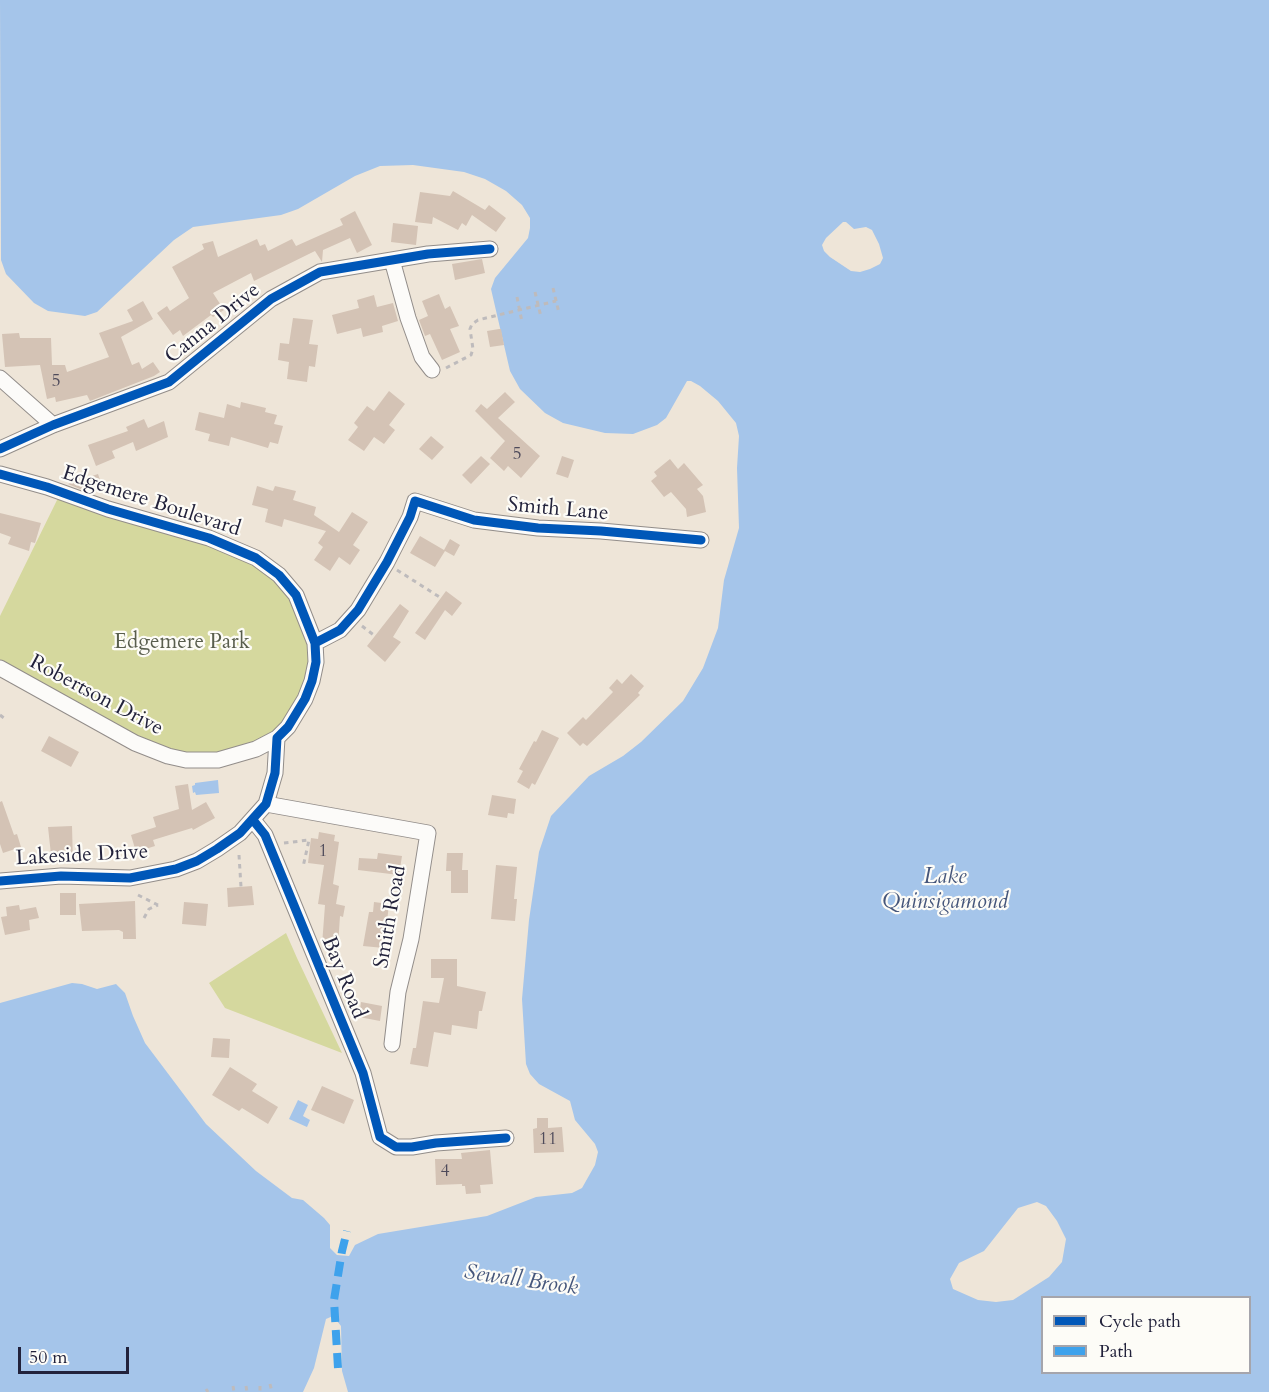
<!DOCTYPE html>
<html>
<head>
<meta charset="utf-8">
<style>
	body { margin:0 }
	#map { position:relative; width:1269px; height:1392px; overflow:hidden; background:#eee5d8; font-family:Cardo,serif }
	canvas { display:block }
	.legend { position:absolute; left:1041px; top:1296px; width:210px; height:78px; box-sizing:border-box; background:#fdfcf7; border:2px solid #a5a5ac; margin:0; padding:8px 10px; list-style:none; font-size:18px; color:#22223b }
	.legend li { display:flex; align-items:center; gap:12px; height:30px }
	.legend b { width:30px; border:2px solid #a5a5ac }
	.scale { position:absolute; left:18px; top:1347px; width:111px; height:27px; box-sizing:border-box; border:3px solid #22223b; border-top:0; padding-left:8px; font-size:18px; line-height:21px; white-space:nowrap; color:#22223b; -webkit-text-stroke:4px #fdfcf7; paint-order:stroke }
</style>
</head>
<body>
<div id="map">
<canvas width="1269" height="1392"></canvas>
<ul class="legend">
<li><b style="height:8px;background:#0057b8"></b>Cycle path</li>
<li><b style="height:8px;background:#3ea2ec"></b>Path</li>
</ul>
<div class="scale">50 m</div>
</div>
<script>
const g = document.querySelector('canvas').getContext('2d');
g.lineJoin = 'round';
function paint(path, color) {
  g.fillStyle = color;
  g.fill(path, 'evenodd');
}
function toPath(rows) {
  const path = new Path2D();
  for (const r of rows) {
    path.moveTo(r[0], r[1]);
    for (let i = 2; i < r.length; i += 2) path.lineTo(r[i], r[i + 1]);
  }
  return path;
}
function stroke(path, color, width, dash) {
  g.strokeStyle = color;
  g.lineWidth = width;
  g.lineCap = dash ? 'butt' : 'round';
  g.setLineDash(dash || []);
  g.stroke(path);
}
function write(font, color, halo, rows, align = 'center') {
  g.font = font + ' Cardo,serif';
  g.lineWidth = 4.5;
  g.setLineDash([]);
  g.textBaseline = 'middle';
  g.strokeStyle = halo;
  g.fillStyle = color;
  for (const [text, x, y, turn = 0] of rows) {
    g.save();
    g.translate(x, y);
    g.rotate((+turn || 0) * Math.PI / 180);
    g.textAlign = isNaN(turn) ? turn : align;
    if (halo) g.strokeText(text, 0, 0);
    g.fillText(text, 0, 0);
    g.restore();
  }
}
paint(toPath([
	[61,492,269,567,296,595,316,662,277,738,245,753,172,757,0,668,0,616],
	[286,933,297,958,342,1053,225,1008,209,983]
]), '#d5d89e');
paint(toPath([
	[0,0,1269,0,1269,1392,348,1392,342,1371,341,1326,333,1316,326,1319,314,1368,303,1392,0,1392,0,1003,72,983,82,984,97,989,116,984,125,993,133,1016,145,1043,206,1124,256,1171,292,1198,303,1200,324,1218,330,1225,330,1248,337,1255,349,1256,355,1245,378,1234,487,1216,536,1197,572,1193,582,1188,595,1165,598,1152,595,1144,575,1120,570,1101,539,1084,530,1074,526,1064,522,999,529,920,539,852,551,816,589,776,623,756,641,742,683,701,703,668,718,628,724,580,739,528,737,468,739,436,736,423,718,401,700,386,691,381,687,381,666,418,657,425,633,434,605,433,563,423,545,413,520,389,510,371,491,289,495,278,528,238,530,228,530,218,522,205,506,191,485,179,464,172,413,165,380,166,355,176,298,209,281,215,193,227,174,240,97,312,85,316,48,311,34,303,6,274,1,260],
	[843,222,846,222,854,229,866,227,872,230,879,244,883,258,880,264,870,269,860,272,851,271,830,257,824,251,822,245,826,238],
	[1037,1202,1046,1206,1057,1221,1066,1239,1062,1262,1049,1277,1013,1300,996,1302,978,1300,953,1289,950,1279,959,1263,984,1251,1018,1208],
	[1042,1298,1250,1298,1250,1372,1042,1372],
	[218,780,219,793,196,795,195,792,193,793,192,786,195,785,195,783],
	[298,1100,308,1105,303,1116,310,1120,307,1127,289,1119]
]), '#a5c5ea');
paint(toPath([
	[453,191,485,210,489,205,506,218,496,232,472,215,466,226,462,223,458,230,433,217,432,224,415,222,420,192,450,196],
	[355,211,372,245,357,253,350,238,323,250,322,262,315,251,254,281,251,273,213,293,224,310,213,317,211,315,183,336,180,330,173,335,157,313,167,306,170,311,189,298,172,267,204,249,202,244,213,241,218,257,257,239,260,246,265,244,268,251,292,239,296,246,343,225,340,219],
	[393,223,418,226,416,245,391,242],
	[482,259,485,273,455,280,452,264],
	[439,294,445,309,450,306,459,326,450,329,460,352,442,360,430,334,425,336,419,320,428,316,422,301],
	[374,295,377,307,393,303,398,321,382,326,383,332,363,337,361,328,337,334,332,315,359,308,357,300],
	[143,301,153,319,121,337,132,365,139,362,142,369,153,362,160,372,154,376,90,401,87,395,56,402,55,397,47,399,40,365,5,367,2,334,19,333,20,338,51,338,52,365,65,365,67,372,109,357,99,333,133,321,127,310],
	[293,318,313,320,309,344,318,345,315,367,309,366,307,382,287,379,289,362,278,360,280,343,289,344],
	[499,329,501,329,504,345,490,347,487,331],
	[389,391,405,404,389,425,395,430,384,444,374,437,364,451,348,440,358,427,354,423,367,406,374,411],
	[505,392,515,402,498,418,540,456,521,478,508,466,504,471,490,458,505,441,475,411,481,404,487,409],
	[241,402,266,408,265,412,277,415,274,424,283,426,278,444,270,442,268,448,231,437,229,446,208,441,210,434,195,430,199,412,224,418,227,404,240,408],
	[144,419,148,428,164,421,168,437,136,451,133,442,112,451,115,458,96,466,88,445,128,431,126,427],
	[431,436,444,447,432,460,419,449],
	[481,456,490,464,471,484,462,475],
	[562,456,574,460,568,478,556,474],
	[670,459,678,469,684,463,703,485,697,489,703,496,706,512,687,517,686,509,671,492,664,497,651,481,657,476,654,472],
	[98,474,102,486,80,489,68,484],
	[257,486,273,491,275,486,296,491,293,500,316,507,314,515,339,532,352,512,368,522,353,545,360,550,350,565,339,557,330,571,314,560,323,547,318,543,326,531,284,519,282,527,265,522,268,509,252,505],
	[0,513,41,523,35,543,31,542,29,551,8,544,11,537,0,533],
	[420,536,444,550,450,539,460,545,454,556,445,551,435,567,410,553],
	[446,591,462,603,452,616,445,610,425,640,415,633],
	[400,604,409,611,393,637,401,642,385,662,367,646],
	[631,674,644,686,638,693,640,695,587,746,583,743,580,746,567,733,583,717,586,720,613,692,609,688,617,679,622,684],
	[542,730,559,738,535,785,532,783,529,789,517,782,523,771,519,769,534,741,536,742],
	[49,736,79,752,71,767,41,751],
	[188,784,192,810,206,802,215,818,193,830,192,828,153,840,155,846,136,852,131,835,156,827,153,817,179,809,175,786],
	[492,795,516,799,514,814,508,813,507,818,488,815],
	[2,801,14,835,17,834,21,847,3,853,0,844,0,802],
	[72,826,73,863,52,864,48,827],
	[319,832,335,835,334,841,339,842,333,884,339,886,336,904,345,906,343,917,340,916,338,946,322,945,325,905,318,904,324,865,308,863,311,838,318,839],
	[378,853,402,856,399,875,358,870,359,858,377,859],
	[447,853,463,853,462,870,468,870,468,893,451,893,451,871,446,871],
	[496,865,517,867,514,899,517,899,515,921,491,919],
	[252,886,254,905,228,907,227,888],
	[60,893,76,893,76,915,60,915],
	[135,901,136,939,123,939,123,932,119,930,82,931,79,904],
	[184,902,208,904,206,926,182,924],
	[374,902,389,904,384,948,363,946,369,912,373,912],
	[19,905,20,910,36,907,39,918,29,920,30,930,5,935,1,917,7,916,6,907],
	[431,959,457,959,457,986,486,992,482,1011,479,1011,477,1029,452,1025,451,1035,434,1032,428,1067,410,1064,413,1048,416,1048,423,1001,439,1003,444,978,431,978],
	[361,1002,382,1006,380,1021,359,1017],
	[213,1038,230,1039,229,1058,211,1057],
	[230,1067,257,1084,252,1091,278,1107,268,1124,242,1108,239,1111,212,1095],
	[322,1086,354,1100,344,1124,311,1110],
	[537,1118,548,1118,548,1128,562,1127,564,1152,534,1153,533,1129,537,1128],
	[490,1150,493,1184,480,1185,481,1193,466,1194,465,1186,462,1186,462,1184,436,1185,435,1159,462,1159,461,1153]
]), '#d4c3b5');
const minor = toPath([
	[392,260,408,318,422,357,432,370],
	[0,378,53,425],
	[0,449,53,425,169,382,271,299,320,272,428,254,490,249],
	[0,474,47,487,108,509,209,538,256,558,279,575,296,595,315,643,316,662,312,681,305,699,288,727,277,738,275,773,266,804,240,833,217,849,197,861,176,869,130,878,61,876,0,881],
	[315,643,340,630,358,610,387,562,410,517,415,501,474,520,538,528,601,531,701,540],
	[0,668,135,743,168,756,186,760,218,760,256,749,277,738],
	[266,804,428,833,411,939,398,992,392,1044],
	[253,820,265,835,363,1073,380,1137,396,1147,412,1147,436,1143,506,1138]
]);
stroke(minor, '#928d8a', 17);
stroke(toPath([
	[553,288,559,313],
	[535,292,541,317],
	[517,297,522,322],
	[446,368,471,355,473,349,470,329,472,324,478,320,556,301],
	[397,570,441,598],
	[362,626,375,636],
	[0,715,4,718],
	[284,843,309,840,303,867],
	[239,855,241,887],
	[138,895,158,905],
	[144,918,149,909,158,905],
	[270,1384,272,1392],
	[233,1386,234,1392],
	[246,1386,247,1392],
	[260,1386,260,1392],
	[206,1389,208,1392]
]), '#bebbbc', 3, [4.5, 4.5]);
stroke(minor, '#fcfbf9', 15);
stroke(toPath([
	[338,1368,334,1300,342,1251,347,1231]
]), '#3ea2ec', 8, [15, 8]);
stroke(toPath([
	[0,449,53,425,169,382,271,299,320,272,428,254,490,249],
	[0,474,47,487,108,509,209,538,256,558,279,575,296,595,315,643,316,662,312,681,305,699,288,727,277,738,275,773,266,804,240,833,217,849,197,861,176,869,130,878,61,876,0,881],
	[315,643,340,630,358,610,387,562,410,517,415,501,474,520,538,528,601,531,701,540],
	[253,820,265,835,363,1073,380,1137,396,1147,412,1147,436,1143,506,1138]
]), '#0057b8', 9);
write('18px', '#4e4a5a', null, [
	["5",56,382],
	["5",517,455],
	["1",323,852],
	["11",548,1140],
	["4",445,1172]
]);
write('21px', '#22223b', '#fdfcf7', [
	["Canna Drive",213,324,-39],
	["Edgemere Boulevard",151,502,18],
	["Smith Lane",558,510,5],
	["Robertson Drive",96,696,28],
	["Lakeside Drive",82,856,-3],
	["Smith Road",391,917,-80],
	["Bay Road",343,978,68]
]);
write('21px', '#595e4d', '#fdfcf7', [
	["Edgemere Park",182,643]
]);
write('italic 22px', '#45567b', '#fdfcf7', [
	["Lake",945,878],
	["Quinsigamond",945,903],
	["Sewall Brook",521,1281,8]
]);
</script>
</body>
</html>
